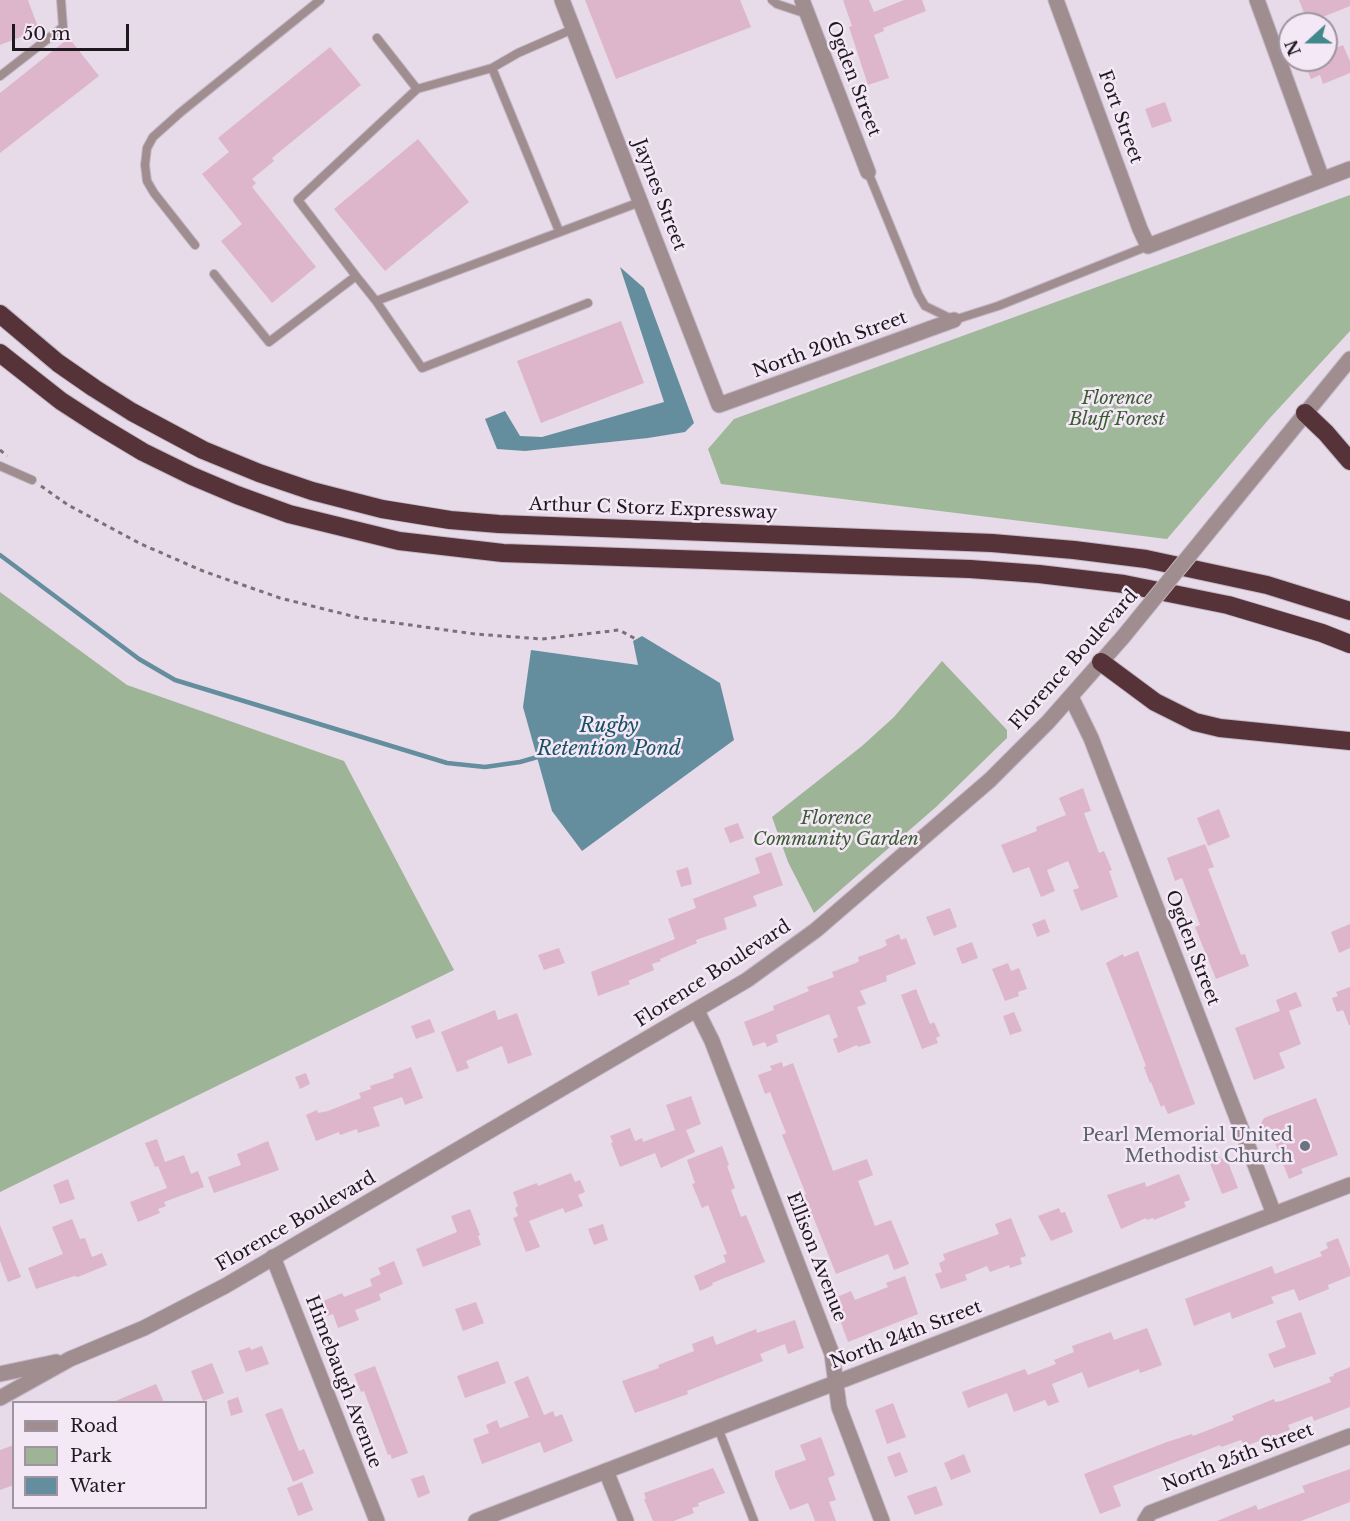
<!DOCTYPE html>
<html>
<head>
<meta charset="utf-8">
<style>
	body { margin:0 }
	#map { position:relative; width:1350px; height:1521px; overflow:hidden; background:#e7dae9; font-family:"Libre Baskerville",serif }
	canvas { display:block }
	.legend { position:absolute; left:12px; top:1401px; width:195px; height:108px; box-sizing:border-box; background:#f4e7f6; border:2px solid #9e95a0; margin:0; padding:8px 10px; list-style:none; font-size:18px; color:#1e191f }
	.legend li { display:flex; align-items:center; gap:12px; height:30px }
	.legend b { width:30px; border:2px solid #9e95a0 }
	.north { position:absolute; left:1278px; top:12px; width:60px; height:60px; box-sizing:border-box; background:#f4e7f6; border:2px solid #9e95a0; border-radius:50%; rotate:249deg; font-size:16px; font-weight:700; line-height:24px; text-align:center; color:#1e191f }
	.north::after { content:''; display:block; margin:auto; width:21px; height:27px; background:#408889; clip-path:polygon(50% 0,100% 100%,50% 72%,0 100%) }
	.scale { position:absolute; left:12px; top:24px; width:117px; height:27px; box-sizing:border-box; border:3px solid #1e191f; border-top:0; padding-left:8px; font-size:18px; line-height:21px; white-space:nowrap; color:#1e191f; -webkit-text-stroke:4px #f4e7f6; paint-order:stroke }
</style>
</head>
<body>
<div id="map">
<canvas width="1350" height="1521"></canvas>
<ul class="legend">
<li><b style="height:8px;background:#a08d8f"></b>Road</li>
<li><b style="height:16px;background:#9db497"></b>Park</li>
<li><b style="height:16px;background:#648e9e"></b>Water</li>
</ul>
<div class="north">N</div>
<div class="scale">50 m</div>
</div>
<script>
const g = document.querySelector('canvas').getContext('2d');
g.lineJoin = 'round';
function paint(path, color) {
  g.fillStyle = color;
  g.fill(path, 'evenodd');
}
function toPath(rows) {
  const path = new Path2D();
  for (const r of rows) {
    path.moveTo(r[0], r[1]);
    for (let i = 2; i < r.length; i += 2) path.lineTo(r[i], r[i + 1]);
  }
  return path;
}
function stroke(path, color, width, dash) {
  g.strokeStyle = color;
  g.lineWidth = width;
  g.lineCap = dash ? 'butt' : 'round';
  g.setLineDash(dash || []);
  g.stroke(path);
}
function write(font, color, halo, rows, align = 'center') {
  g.font = font + ' "Libre Baskerville",serif';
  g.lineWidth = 5;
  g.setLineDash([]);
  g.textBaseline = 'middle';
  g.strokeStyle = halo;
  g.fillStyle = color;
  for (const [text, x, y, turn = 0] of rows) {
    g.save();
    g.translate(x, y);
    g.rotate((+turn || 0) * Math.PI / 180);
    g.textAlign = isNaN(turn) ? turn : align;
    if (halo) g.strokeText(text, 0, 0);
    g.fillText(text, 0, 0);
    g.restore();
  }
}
paint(toPath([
	[0,592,127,685,344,761,454,970,0,1192],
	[942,661,1007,730,1007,738,936,807,814,913,788,862,772,817,862,746,894,717]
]), '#9db497');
paint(toPath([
	[1350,195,1350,331,1269,419,1167,539,721,484,708,449,734,419]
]), '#9fb899');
paint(toPath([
	[620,267,644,288,694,423,685,432,648,438,525,451,497,449,485,419,505,411,520,436,542,437,664,402],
	[642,636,720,683,734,740,582,851,552,811,523,707,531,650,638,665,633,641]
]), '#648e9e');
stroke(toPath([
	[0,555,139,659,175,680,447,763,485,767,520,762,541,756]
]), '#648e9e', 4.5);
paint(toPath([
	[0,0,28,0,39,30,0,45],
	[585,0,740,0,751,27,616,79],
	[843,0,869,0,874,12,904,0,922,0,926,11,883,28,884,31,874,35,889,78,868,85,849,27,852,26],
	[1299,0,1350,0,1350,6,1308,23],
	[69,38,99,76,0,153,0,93],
	[1343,45,1350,61,1350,73,1323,84,1320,75,1311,79,1306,67,1310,65,1308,60,1326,60,1326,52],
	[330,47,361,85,272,158,274,161,252,179,256,183,252,187,316,267,272,303,221,241,242,224,202,174,229,152,218,138],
	[1165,102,1172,121,1152,128,1145,109],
	[418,139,469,202,385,271,334,209],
	[621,321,644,383,541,423,517,361],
	[1083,788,1091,811,1084,813,1099,853,1104,851,1112,870,1109,871,1118,897,1081,911,1073,890,1079,888,1068,861,1047,870,1055,891,1041,897,1029,867,1013,873,1001,845,1037,831,1036,827,1066,815,1059,798],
	[1219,809,1230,837,1208,846,1197,818],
	[738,823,744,838,730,843,724,828],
	[1205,844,1214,867,1208,869,1241,955,1245,954,1249,966,1216,979,1195,927,1200,925,1182,878,1175,881,1167,858],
	[771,852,783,885,753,896,757,906,724,918,727,929,696,940,697,943,660,959,661,961,652,964,654,970,628,981,630,984,598,996,591,972,675,939,668,919,696,908,693,899,760,873,755,858],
	[688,867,692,884,681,887,676,871],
	[950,908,957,927,934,936,926,917],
	[1045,919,1050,932,1037,937,1032,924],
	[1350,924,1350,948,1339,953,1331,932],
	[899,934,901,940,906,938,916,964,886,976,887,981,860,991,866,1004,857,1007,871,1043,858,1047,857,1045,838,1053,833,1039,838,1037,829,1014,776,1035,778,1042,767,1047,765,1042,753,1046,744,1022,774,1010,773,1006,809,991,807,987,834,977,832,972,856,963,859,961,858,957,882,948,887,945,885,940],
	[972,942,978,958,962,964,956,948],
	[559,948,565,963,544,970,538,955],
	[1138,951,1195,1104,1168,1114,1164,1105,1161,1107,1151,1082,1150,1083,1144,1067,1146,1066,1106,963,1123,954,1124,957],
	[1008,963,1011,971,1019,968,1027,989,1018,992,1019,996,1005,1001,992,969],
	[1350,987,1350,1025,1349,1025,1343,1010,1337,1012,1332,998,1338,996,1336,992],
	[916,989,930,1024,934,1022,940,1036,936,1038,938,1043,922,1049,901,995],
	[1296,992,1302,1006,1289,1011,1301,1044,1279,1053,1285,1068,1254,1080,1235,1028,1280,1011,1276,1000],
	[495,1010,498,1020,517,1013,532,1055,508,1064,502,1046,466,1061,469,1068,457,1072,441,1032],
	[1014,1012,1022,1031,1010,1035,1003,1016],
	[430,1019,435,1032,416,1039,411,1026],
	[782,1062,783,1067,793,1063,833,1171,867,1159,873,1175,858,1181,875,1226,891,1220,909,1264,894,1270,888,1254,836,1274,812,1214,811,1215,803,1195,806,1194,782,1135,786,1133,770,1092,765,1094,758,1075,772,1070,770,1066],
	[411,1067,423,1098,405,1105,402,1097,373,1107,380,1126,358,1133,357,1129,340,1135,339,1132,316,1141,306,1115,317,1110,318,1113,328,1111,361,1098,359,1093,371,1089,370,1086,394,1078,393,1074],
	[306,1073,310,1084,300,1089,295,1077],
	[691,1096,701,1124,686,1130,695,1152,661,1168,655,1153,620,1167,611,1143,613,1142,610,1136,630,1128,635,1141,642,1138,643,1142,675,1130,666,1105],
	[1316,1098,1338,1155,1301,1169,1303,1173,1289,1179,1272,1135,1261,1133,1259,1127,1264,1118],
	[157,1139,165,1162,184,1155,191,1174,198,1171,204,1187,164,1202,166,1206,158,1209,160,1213,138,1222,130,1202,167,1188,158,1166,155,1167,145,1143],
	[268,1141,279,1170,214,1193,208,1177,241,1165,237,1154],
	[722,1146,729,1165,727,1166,735,1188,731,1190,741,1217,746,1215,765,1262,712,1283,713,1285,700,1291,694,1276,726,1262,723,1255,727,1254,708,1205,702,1208,692,1184,695,1183,687,1160],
	[1220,1157,1221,1159,1226,1157,1238,1188,1222,1194,1209,1161],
	[571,1173,575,1182,580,1180,585,1192,578,1195,583,1206,565,1213,563,1208,529,1221,540,1247,526,1252,513,1218,518,1216,515,1208,518,1206,513,1192,537,1183,538,1186],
	[1179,1174,1190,1200,1184,1202,1186,1207,1154,1220,1153,1218,1147,1220,1146,1218,1121,1229,1107,1195,1145,1182,1146,1187],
	[68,1179,75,1199,60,1204,53,1185],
	[1059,1208,1061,1213,1065,1212,1073,1232,1051,1241,1038,1216],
	[470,1209,480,1235,478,1236,481,1245,423,1267,416,1249,457,1232,451,1216],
	[1011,1218,1026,1256,1020,1258,1022,1264,1010,1268,1009,1265,990,1272,987,1266,965,1275,967,1280,941,1289,935,1274,942,1272,939,1263,945,1260,943,1254,999,1234,995,1224],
	[72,1219,80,1239,85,1238,92,1257,102,1253,107,1265,78,1277,74,1276,36,1289,28,1268,63,1254,52,1227],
	[603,1224,608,1240,594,1245,588,1229],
	[0,1225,21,1277,8,1282,0,1261],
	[1338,1238,1350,1269,1350,1276,1328,1285,1329,1289,1299,1301,1294,1289,1271,1297,1274,1303,1232,1319,1230,1312,1194,1326,1185,1299,1272,1266,1275,1274,1322,1256,1320,1252,1328,1248,1326,1243],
	[394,1261,403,1284,379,1294,381,1300,355,1310,359,1320,338,1328,333,1314,327,1316,321,1302,342,1293,344,1297,372,1286,370,1279,381,1274,378,1268],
	[905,1276,918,1314,848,1342,833,1301,838,1299,837,1297,851,1291,855,1300,888,1287,886,1283],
	[476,1302,484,1323,463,1331,455,1309],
	[1301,1312,1316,1354,1274,1368,1268,1354,1286,1347,1276,1321],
	[795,1320,804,1348,788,1354,785,1344,760,1354,763,1361,687,1391,688,1394,635,1413,622,1381,659,1368,658,1365,694,1351,692,1344,713,1336,716,1345,756,1329,757,1333],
	[1147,1328,1162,1365,1140,1373,1139,1369,1088,1388,1082,1372,1052,1384,1059,1402,1048,1406,1045,1400,1014,1412,1007,1393,968,1408,962,1392,1025,1369,1028,1375,1056,1364,1054,1360,1074,1352,1072,1346,1111,1332,1114,1340],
	[262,1346,269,1364,246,1372,238,1351,250,1347,251,1350],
	[498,1361,506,1383,465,1398,457,1376],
	[212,1363,224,1393,203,1401,191,1371],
	[375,1366,408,1453,392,1459,390,1454,388,1455,364,1391,361,1392,354,1374],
	[1350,1367,1350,1407,1314,1421,1312,1416,1288,1425,1290,1430,1245,1446,1241,1440,1221,1447,1220,1445,1113,1486,1121,1506,1100,1514,1084,1474,1167,1442,1192,1434,1193,1436,1234,1420,1232,1416,1274,1399,1275,1402,1281,1401,1331,1382,1329,1377,1334,1376,1333,1374],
	[528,1376,544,1415,553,1411,555,1417,562,1414,573,1441,544,1453,540,1442,482,1464,473,1439,489,1433,486,1425,497,1420,500,1428,529,1417,514,1382],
	[156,1384,164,1402,113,1402],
	[238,1397,243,1412,231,1416,227,1401],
	[893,1403,906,1437,887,1444,875,1410],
	[282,1408,299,1451,304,1449,314,1473,293,1482,265,1414],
	[821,1437,835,1475,828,1478,836,1500,829,1502,836,1521,815,1521,808,1503,790,1510,775,1476,775,1471,806,1460,800,1445],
	[14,1445,14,1485,0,1490,0,1450],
	[900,1452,908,1472,895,1477,887,1457],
	[964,1454,971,1472,951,1480,944,1463],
	[713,1468,725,1493,698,1503,699,1506,692,1508,694,1513,674,1521,653,1521,644,1499,646,1499,644,1493],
	[1350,1469,1350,1502,1301,1521,1217,1521,1256,1505,1258,1510,1305,1492,1302,1486],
	[424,1475,430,1493,418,1498,411,1479],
	[302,1482,313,1510,298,1516,287,1488],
	[936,1486,943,1505,915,1515,907,1496]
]), '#ddb6cb');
const service = toPath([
	[772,0,777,4,807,14],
	[377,38,417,89],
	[492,68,559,231],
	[0,76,63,27,61,0],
	[868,172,918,294,925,306,954,320,998,306,1148,246],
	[195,245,154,193,147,181,145,165,147,148,153,137,181,112,320,0],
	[214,274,269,342,356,276,298,200,417,89,492,68,518,53,573,29],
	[356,276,376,301,422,368,588,303],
	[376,301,640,202],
	[0,466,32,480],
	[718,1428,754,1521]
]);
const minor = toPath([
	[562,0,719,405,954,320],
	[802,0,868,172],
	[1056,0,1140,229,1148,246,1350,169],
	[1257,0,1322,179],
	[1071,697,1091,738,1274,1214],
	[697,1011,712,1041,832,1354,839,1407,882,1521],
	[273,1257,377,1521],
	[606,1471,626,1521],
	[1145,1521,1150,1513,1350,1436]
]);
const tertiary = toPath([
	[1215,524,1350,359],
	[0,1374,56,1362],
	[0,1398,70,1359,144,1328,225,1286,747,980,816,930,990,780,1048,722,1123,637],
	[476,1521,1350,1185]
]);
const motorway = toPath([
	[0,314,58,363,94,388,132,412,203,450,259,473,312,491,382,509,450,520,499,524,992,543,1074,550,1146,559,1267,585,1350,611],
	[0,353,61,401,98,425,143,452,192,476,237,495,289,514,399,541,503,553,970,569,1039,574,1124,584,1228,605,1322,633,1350,644],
	[1305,413,1326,433,1350,461],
	[1101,662,1155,702,1195,722,1220,728,1350,741]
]);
stroke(service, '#c3b7c5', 10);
stroke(minor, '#c3b7c5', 17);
stroke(tertiary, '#c3b7c5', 17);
stroke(motorway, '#c3b7c5', 20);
stroke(toPath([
	[0,450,7,456],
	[41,486,68,505,141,544,203,571,280,598,360,618,475,634,542,639,619,630,636,639]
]), '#79707a', 3, [4.5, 4.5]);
stroke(service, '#a08d8f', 8);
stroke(minor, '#a08d8f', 15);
stroke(tertiary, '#a08d8f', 15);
stroke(motorway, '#563338', 18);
const tertiaryBridge = toPath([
	[1123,637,1215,524]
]);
stroke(tertiaryBridge, '#c3b7c5', 17, []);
stroke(tertiaryBridge, '#a08d8f', 15);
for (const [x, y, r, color] of [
	[1305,1146,6,"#6b7280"]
]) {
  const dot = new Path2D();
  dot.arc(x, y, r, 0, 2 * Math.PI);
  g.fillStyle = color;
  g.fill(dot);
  stroke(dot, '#f4e7f6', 2);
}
write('18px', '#1e191f', '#f4e7f6', [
	["Ogden Street",853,79,69],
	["Fort Street",1120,117,70],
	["Jaynes Street",659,195,69],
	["North 20th Street",830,345,-20],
	["Arthur C Storz Expressway",653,509,2],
	["Florence Boulevard",1074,660,-48],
	["Ogden Street",1192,948,69],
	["Florence Boulevard",713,974,-33],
	["Florence Boulevard",296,1222,-30],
	["Ellison Avenue",816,1257,69],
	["North 24th Street",906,1335,-21],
	["Himebaugh Avenue",343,1382,69],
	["North 25th Street",1238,1458,-21]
]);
write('italic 18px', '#395d30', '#f4e7f6', [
	["Florence",1117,399],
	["Bluff Forest",1117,420],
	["Florence",836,819],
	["Community Garden",836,840]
]);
write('18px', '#5b616d', '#f4e7f6', [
	["Pearl Memorial United",1293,1136],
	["Methodist Church",1293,1157]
], 'right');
write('italic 20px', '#195165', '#f4e7f6', [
	["Rugby",609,726],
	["Retention Pond",609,749]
]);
</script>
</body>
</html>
